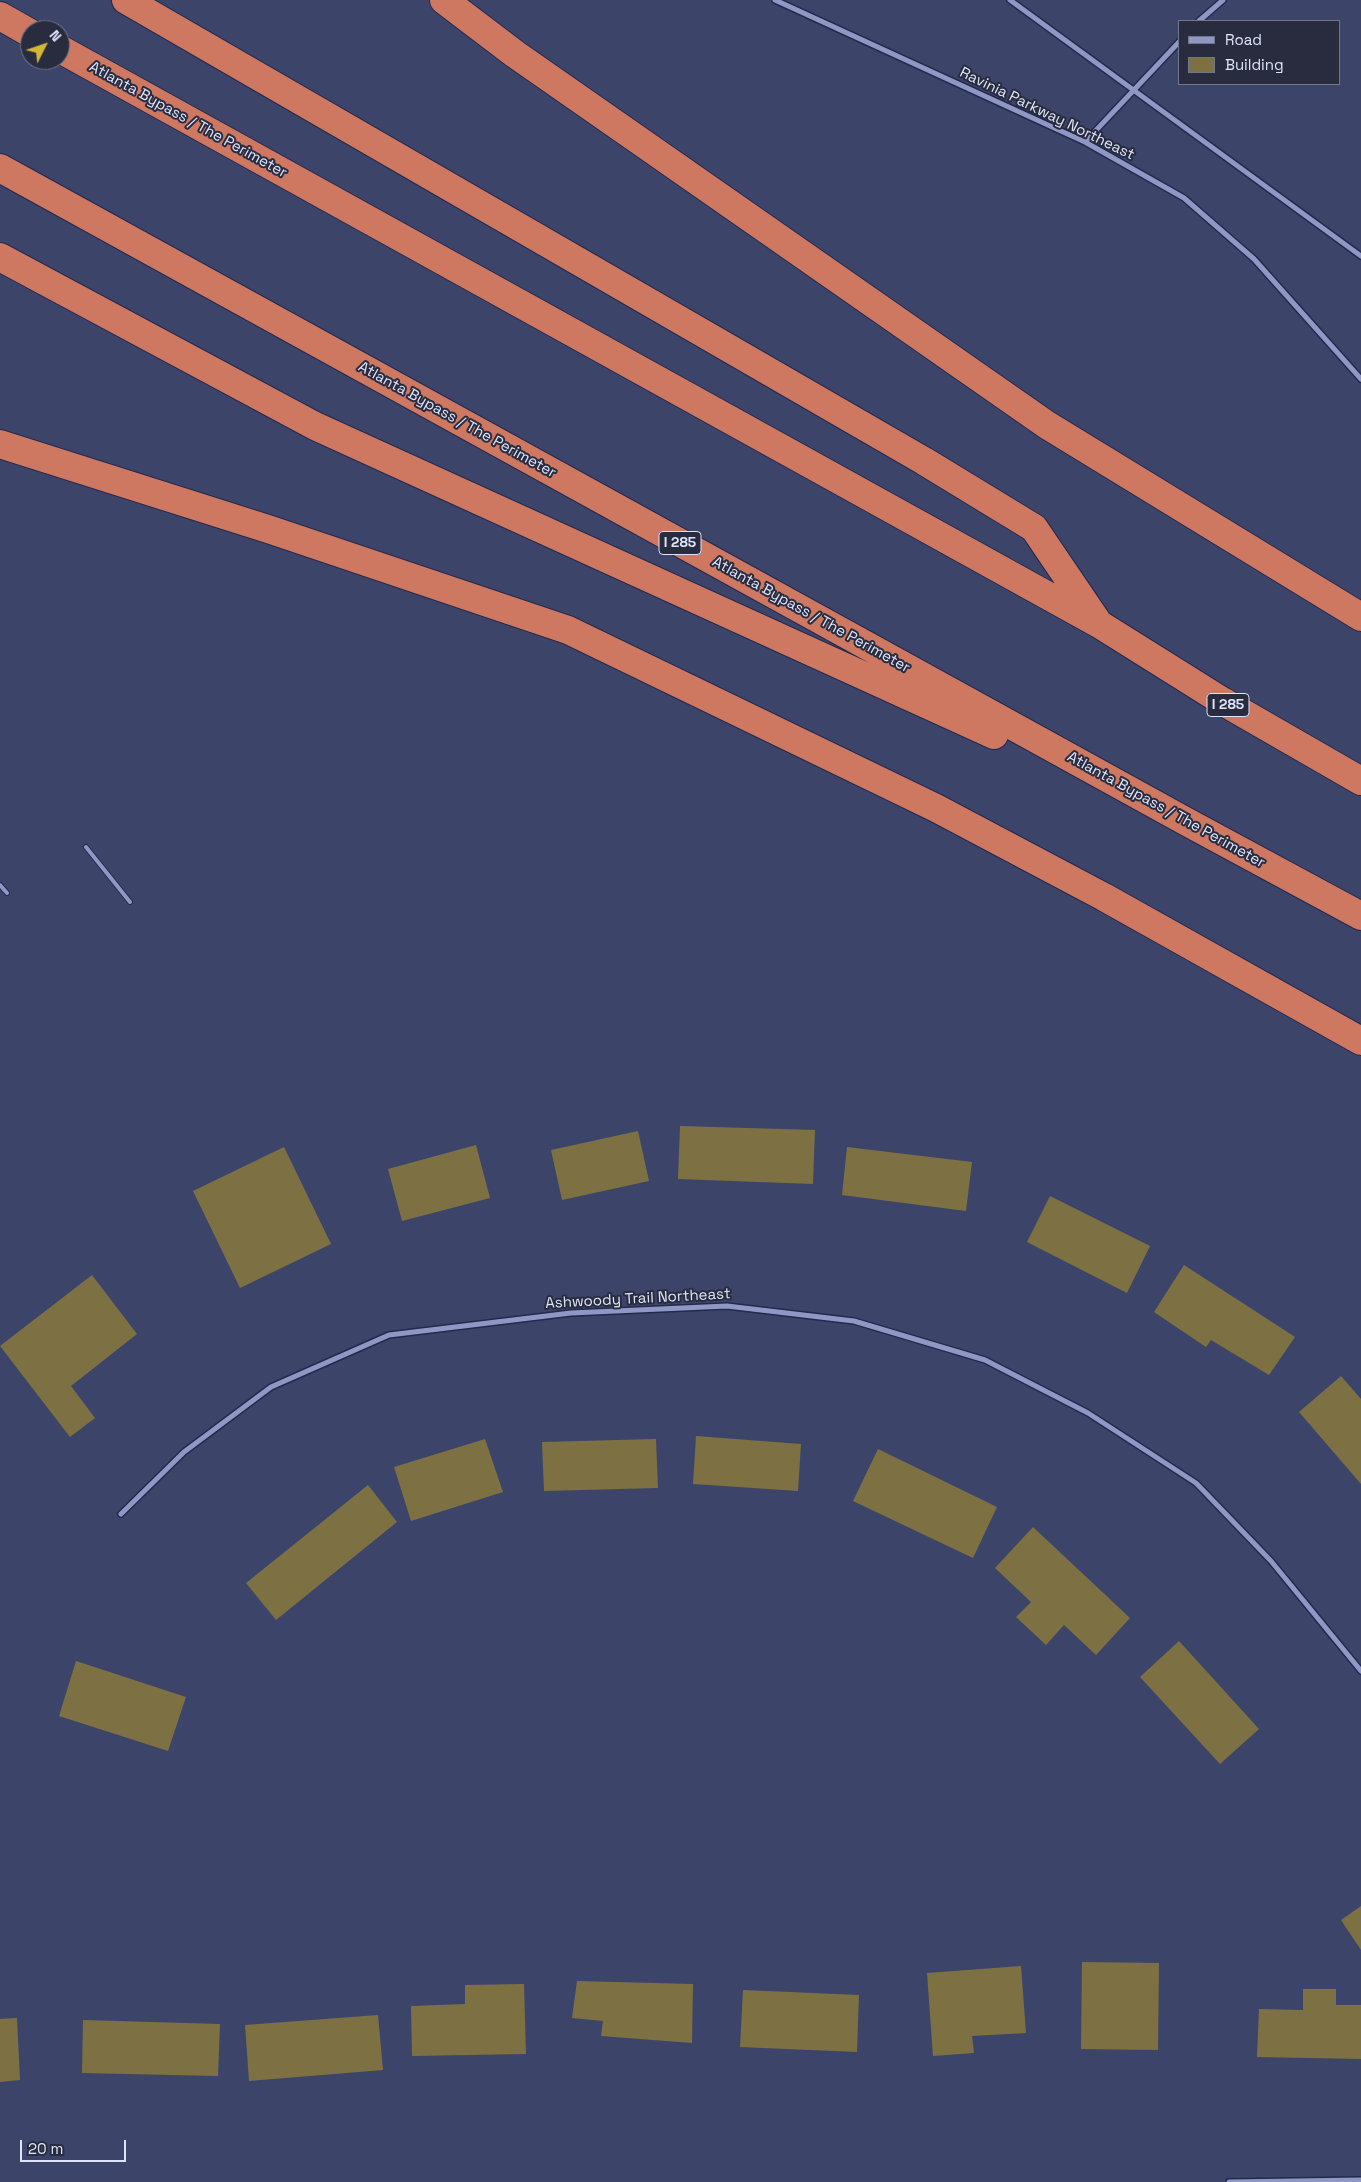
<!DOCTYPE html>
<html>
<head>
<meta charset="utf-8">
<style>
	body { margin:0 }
	#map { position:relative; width:1361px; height:2182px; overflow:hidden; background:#3d446a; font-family:"Space Grotesk",sans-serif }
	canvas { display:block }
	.legend { position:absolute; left:1178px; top:20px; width:162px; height:65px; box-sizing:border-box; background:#282c3e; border:1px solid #71768a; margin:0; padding:6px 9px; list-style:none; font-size:15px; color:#dee4fc }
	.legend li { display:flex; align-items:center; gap:10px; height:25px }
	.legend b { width:25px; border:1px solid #71768a }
	.north { position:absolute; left:20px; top:20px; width:50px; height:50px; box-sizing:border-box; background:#282c3e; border:1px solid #71768a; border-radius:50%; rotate:49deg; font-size:14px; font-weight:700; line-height:20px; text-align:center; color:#dee4fc }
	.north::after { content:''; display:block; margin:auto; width:18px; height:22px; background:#d4b635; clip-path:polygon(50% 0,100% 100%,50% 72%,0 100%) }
	.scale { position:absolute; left:20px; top:2140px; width:106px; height:22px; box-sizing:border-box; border:2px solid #dee4fc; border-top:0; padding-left:6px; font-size:15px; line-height:18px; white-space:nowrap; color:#dee4fc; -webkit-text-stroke:4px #282c3e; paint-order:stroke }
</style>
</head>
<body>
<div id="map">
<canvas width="1361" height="2182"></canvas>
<ul class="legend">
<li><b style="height:6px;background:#8f98c4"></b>Road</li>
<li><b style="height:14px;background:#7d7143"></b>Building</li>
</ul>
<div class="north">N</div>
<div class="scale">20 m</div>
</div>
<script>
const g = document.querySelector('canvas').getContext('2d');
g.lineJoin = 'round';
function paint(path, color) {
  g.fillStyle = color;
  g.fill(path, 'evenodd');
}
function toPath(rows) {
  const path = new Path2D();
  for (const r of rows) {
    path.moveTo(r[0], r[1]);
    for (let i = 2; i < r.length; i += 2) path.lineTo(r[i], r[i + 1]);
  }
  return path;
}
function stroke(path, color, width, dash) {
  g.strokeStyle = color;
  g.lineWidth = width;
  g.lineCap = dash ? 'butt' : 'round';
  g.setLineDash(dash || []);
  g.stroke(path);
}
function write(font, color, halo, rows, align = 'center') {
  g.font = font + ' "Space Grotesk",sans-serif';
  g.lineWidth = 4;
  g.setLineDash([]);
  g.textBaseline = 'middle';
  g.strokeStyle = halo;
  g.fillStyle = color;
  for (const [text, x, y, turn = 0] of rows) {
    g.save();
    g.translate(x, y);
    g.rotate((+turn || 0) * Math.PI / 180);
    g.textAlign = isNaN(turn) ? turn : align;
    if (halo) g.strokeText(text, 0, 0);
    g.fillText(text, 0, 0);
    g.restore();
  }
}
paint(toPath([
	[680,1126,815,1130,813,1184,678,1179],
	[638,1131,649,1181,562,1200,551,1150],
	[476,1145,490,1198,402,1221,388,1169],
	[284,1147,331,1244,240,1288,193,1191],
	[847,1147,972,1162,966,1211,842,1195],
	[1050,1196,1150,1246,1127,1293,1027,1242],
	[1184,1265,1295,1337,1269,1375,1211,1340,1206,1347,1154,1312],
	[92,1275,137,1334,71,1386,95,1418,70,1437,0,1346],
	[1341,1376,1361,1399,1361,1484,1299,1412],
	[696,1436,801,1444,798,1491,693,1484],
	[485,1439,503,1492,411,1521,394,1467],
	[656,1439,658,1488,544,1491,542,1442],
	[878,1449,997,1507,973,1558,853,1501],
	[368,1485,397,1522,276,1620,246,1583],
	[1033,1527,1130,1618,1096,1655,1064,1625,1046,1645,1016,1617,1031,1602,995,1568],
	[1179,1641,1259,1729,1220,1764,1140,1677],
	[76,1661,186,1697,168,1751,59,1716],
	[1361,1906,1361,1950,1341,1920],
	[1082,1962,1159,1963,1158,2050,1081,2049],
	[1021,1966,1026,2033,972,2036,974,2053,933,2056,927,1973],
	[577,1981,693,1984,692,2043,601,2036,603,2021,572,2018],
	[524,1984,526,2054,412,2056,411,2006,465,2004,465,1985],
	[1303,1989,1336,1989,1336,2005,1361,2005,1361,2059,1257,2057,1259,2009,1303,2010],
	[743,1990,859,1995,857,2052,740,2047],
	[378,2015,383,2070,249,2081,245,2025],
	[17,2018,20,2080,0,2082,0,2019],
	[83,2020,220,2024,218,2076,82,2073]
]), '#7d7143');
const lane = toPath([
	[86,847,130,902],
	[0,885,7,893]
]);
const street = toPath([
	[775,0,1085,142,1184,198,1254,259,1361,379],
	[1010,0,1361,256],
	[1199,21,1223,0],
	[1085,142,1180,41],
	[121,1514,184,1452,271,1387,389,1335,571,1313,727,1306,854,1321,985,1360,1088,1413,1196,1483,1271,1561,1361,1671],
	[1229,2182,1361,2180]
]);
const highway = toPath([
	[126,0,924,461,1034,528,1097,621],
	[444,0,515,54,1047,425,1361,617],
	[0,16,30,33],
	[60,49,1099,624,1222,701,1361,781],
	[0,168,1187,822,1361,916],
	[0,257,315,426,994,735],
	[0,444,268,529,568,630,936,808,1104,897,1361,1041]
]);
stroke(lane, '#24294e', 6);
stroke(street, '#24294e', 8);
stroke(highway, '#24294e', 30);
stroke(lane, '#8f98c4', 4);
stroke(street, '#8f98c4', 5);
stroke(highway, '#ce7761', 28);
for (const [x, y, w] of [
	[680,543,42],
	[1228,705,42]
]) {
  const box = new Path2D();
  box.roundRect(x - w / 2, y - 11.5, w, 23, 4);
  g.fillStyle = '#282c3e';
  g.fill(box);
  stroke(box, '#dee4fc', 1);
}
write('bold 14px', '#dee4fc', null, [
	["I 285",680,543],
	["I 285",1228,705]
]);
write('15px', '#dee4fc', '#282c3e', [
	["Ravinia Parkway Northeast",1047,114,26],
	["Atlanta Bypass / The Perimeter",188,120,29],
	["Atlanta Bypass / The Perimeter",457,420,29],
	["Atlanta Bypass / The Perimeter",811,615,29],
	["Atlanta Bypass / The Perimeter",1166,810,29],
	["Ashwoody Trail Northeast",638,1299,-3]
]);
</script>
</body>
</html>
